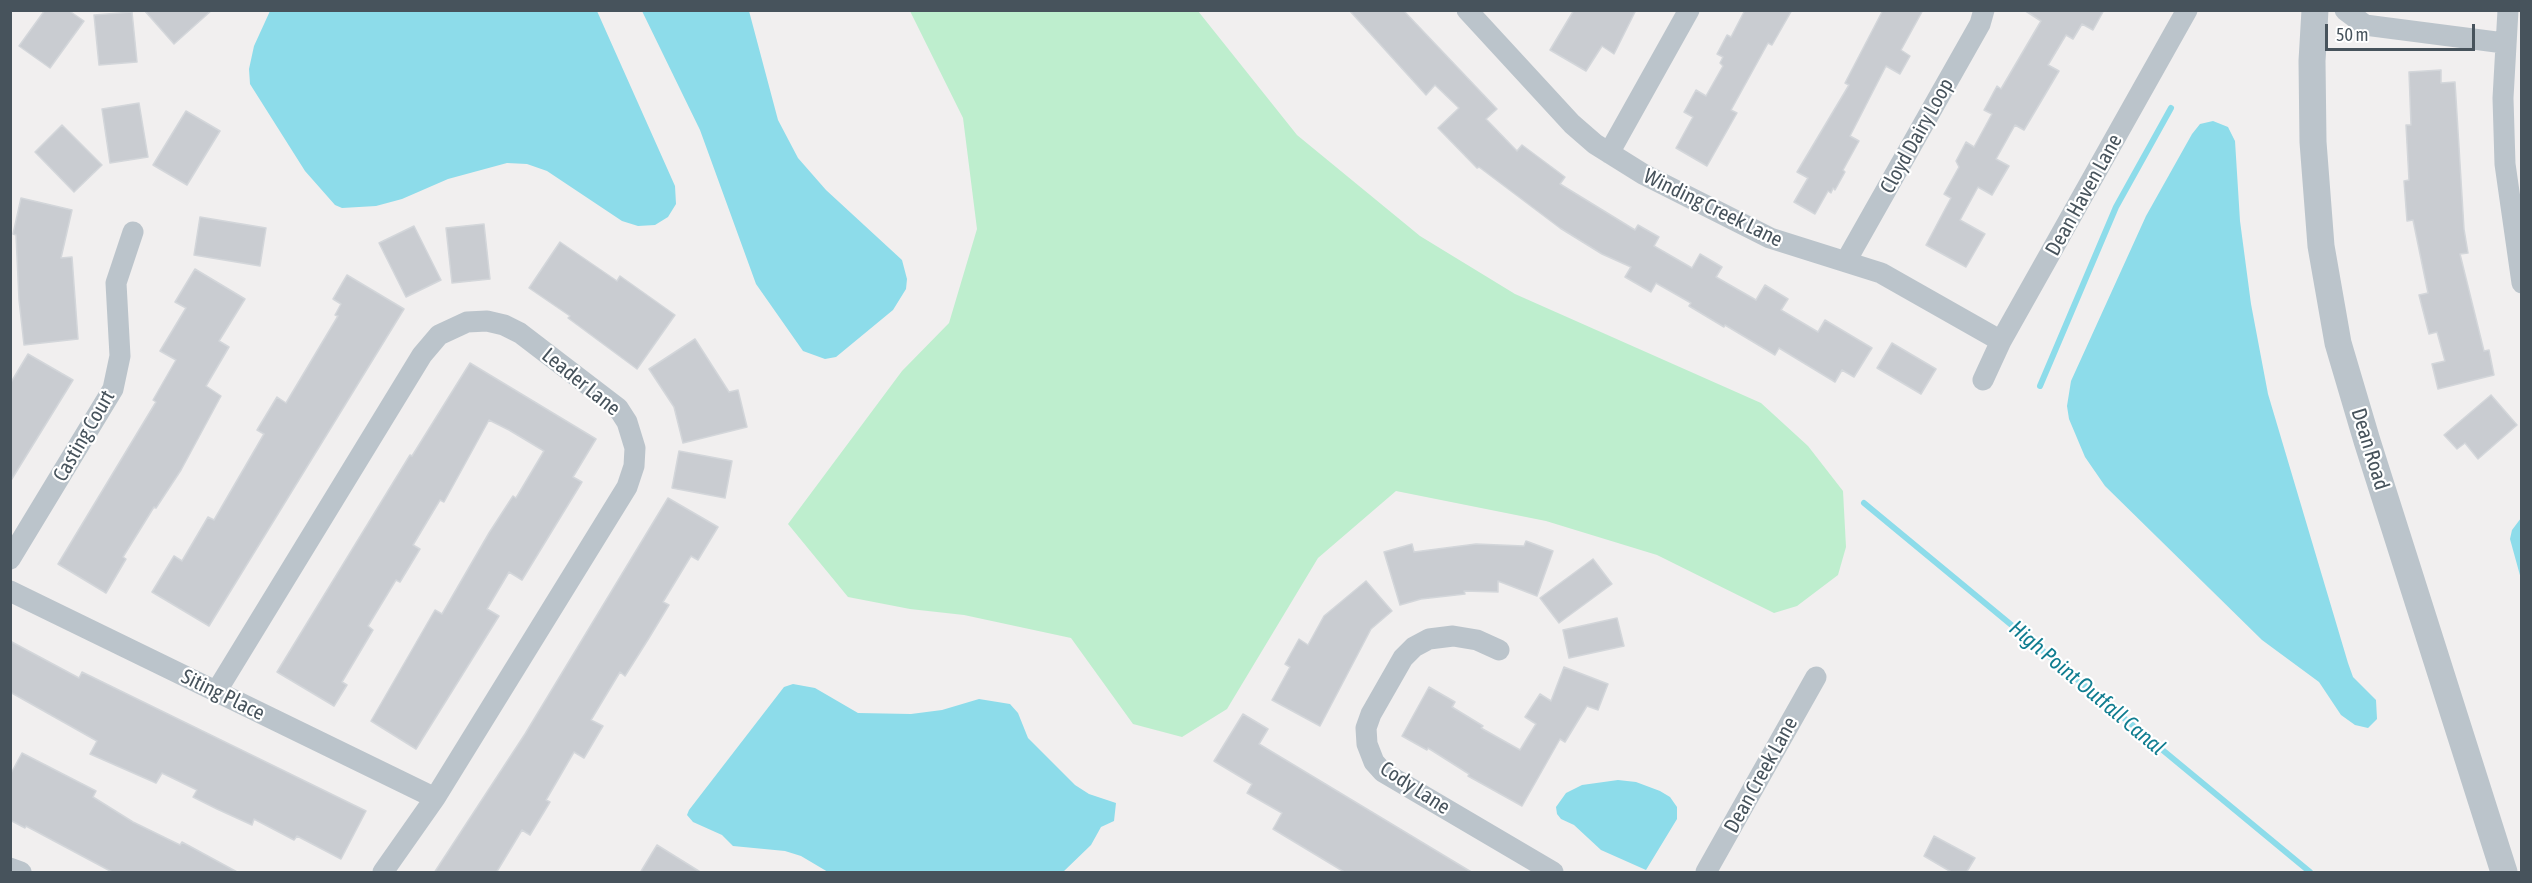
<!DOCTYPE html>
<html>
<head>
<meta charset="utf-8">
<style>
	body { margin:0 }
	#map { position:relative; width:2532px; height:883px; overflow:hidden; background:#f1efef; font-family:"Asap Condensed",sans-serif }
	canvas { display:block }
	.frame { position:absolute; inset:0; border:12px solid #47535c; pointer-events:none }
	.scale { position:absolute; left:2325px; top:24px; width:150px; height:27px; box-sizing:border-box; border:3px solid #47535c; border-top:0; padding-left:8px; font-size:18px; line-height:21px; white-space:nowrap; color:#47535c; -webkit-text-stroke:4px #fff; paint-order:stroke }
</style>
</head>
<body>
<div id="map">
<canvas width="2532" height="883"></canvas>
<div class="frame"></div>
<div class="scale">50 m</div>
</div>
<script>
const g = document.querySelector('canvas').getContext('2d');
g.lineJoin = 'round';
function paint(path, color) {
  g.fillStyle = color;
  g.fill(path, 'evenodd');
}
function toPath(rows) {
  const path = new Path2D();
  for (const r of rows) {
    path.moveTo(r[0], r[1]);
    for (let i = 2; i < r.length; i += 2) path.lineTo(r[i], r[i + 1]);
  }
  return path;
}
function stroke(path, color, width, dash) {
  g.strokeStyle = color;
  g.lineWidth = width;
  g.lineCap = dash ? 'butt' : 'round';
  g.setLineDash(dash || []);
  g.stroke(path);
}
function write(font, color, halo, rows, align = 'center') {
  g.font = font + ' "Asap Condensed",sans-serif';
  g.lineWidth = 4.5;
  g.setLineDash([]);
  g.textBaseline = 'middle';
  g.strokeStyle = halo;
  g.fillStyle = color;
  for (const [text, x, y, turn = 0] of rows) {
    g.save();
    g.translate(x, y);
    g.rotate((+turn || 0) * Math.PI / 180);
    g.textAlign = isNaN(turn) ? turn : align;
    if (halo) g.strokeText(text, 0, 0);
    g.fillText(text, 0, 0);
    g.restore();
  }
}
paint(toPath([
	[1198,11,1297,135,1420,236,1515,294,1761,403,1808,446,1843,491,1846,547,1838,575,1797,606,1774,613,1657,555,1546,521,1396,491,1318,558,1227,709,1182,737,1133,724,1071,638,964,615,910,609,848,597,788,524,902,371,949,323,977,229,963,118,910,11]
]), '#beeece');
paint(toPath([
	[270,11,597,11,675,186,676,204,668,217,655,225,638,226,622,221,547,171,527,164,507,163,448,179,402,199,376,206,342,208,335,205,305,171,250,84,249,69,254,46],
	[642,11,749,11,778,120,798,158,826,190,902,260,907,279,906,289,893,310,836,357,825,359,803,351,756,284,700,130],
	[2213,121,2228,127,2235,141,2240,221,2251,304,2268,394,2348,663,2353,677,2376,700,2377,719,2368,728,2355,725,2341,715,2319,682,2262,640,2105,486,2085,457,2069,419,2067,406,2071,381,2146,216,2192,134,2200,124],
	[2521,518,2521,579,2510,539,2512,530],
	[793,684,815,688,858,713,911,714,942,710,979,699,1010,704,1018,713,1028,738,1075,785,1089,794,1116,803,1114,821,1101,827,1091,845,1063,872,828,872,801,856,785,851,733,846,722,835,693,822,687,815,689,810,784,687],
	[1618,780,1636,782,1660,791,1670,797,1677,807,1677,819,1646,870,1601,850,1574,825,1561,819,1557,814,1556,807,1566,793,1582,785]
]), '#8ddcea');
stroke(toPath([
	[2040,386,2116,207,2171,108],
	[1864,503,2310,872]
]), '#8ddcea', 6);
const building = toPath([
	[45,10,68,10,84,21,50,68,19,46,45,10],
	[144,10,212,10,174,44,144,10],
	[1349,10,1403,10,1497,109,1486,119,1517,151,1522,145,1565,177,1560,184,1635,230,1638,225,1659,237,1654,246,1692,268,1700,254,1722,267,1716,277,1756,300,1765,285,1788,299,1781,310,1818,332,1825,320,1872,348,1854,377,1842,370,1835,382,1779,348,1775,355,1725,325,1724,327,1689,306,1691,303,1656,283,1651,292,1625,277,1631,267,1602,254,1560,228,1479,167,1477,168,1438,128,1459,108,1435,85,1426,95,1349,10],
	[1574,10,1636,10,1614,54,1602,46,1586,71,1550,50,1574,10],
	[1745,10,1792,10,1772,45,1768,43,1731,110,1737,113,1707,166,1676,148,1693,117,1684,112,1696,90,1706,96,1723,66,1720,63,1723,57,1717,54,1727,35,1731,37,1745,10],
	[1883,10,1923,10,1901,50,1910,56,1900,74,1886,66,1850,136,1859,141,1843,170,1845,172,1835,190,1833,188,1831,193,1828,191,1815,214,1794,202,1808,178,1797,172,1849,85,1845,83,1883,10],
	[2024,10,2104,10,2093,30,2082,24,2073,39,2066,35,2048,65,2059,71,2024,130,2015,125,1996,159,2009,166,1992,195,1978,187,1960,220,1985,234,1966,267,1926,245,1951,198,1944,194,1959,167,1956,161,1966,142,1974,147,1992,114,1984,110,1997,86,2001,89,2041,21,2024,10],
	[132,12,137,62,99,65,94,15,132,12],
	[2441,70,2441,83,2455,82,2464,229,2468,253,2460,254,2484,351,2489,350,2494,375,2438,389,2432,364,2445,361,2437,332,2429,334,2419,295,2428,293,2413,220,2407,221,2404,181,2409,180,2406,125,2411,125,2409,72,2441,70],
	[139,103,148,157,110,163,102,109,139,103],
	[186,111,220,131,187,185,153,165,186,111],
	[62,125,102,165,74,192,35,152,62,125],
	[21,198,72,210,61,258,72,257,78,339,24,345,19,300,16,235,13,234,21,198],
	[200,217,266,228,260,266,194,255,200,217],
	[484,224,490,279,452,283,446,228,484,224],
	[414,226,441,280,406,297,379,243,414,226],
	[560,242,617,281,620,276,675,315,637,369,568,318,570,316,529,288,560,242],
	[195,269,245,299,219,341,229,347,206,386,221,396,181,470,156,508,154,507,123,557,126,559,106,593,58,564,156,402,153,400,176,360,160,351,186,308,175,302,195,269],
	[347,275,404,309,209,626,152,592,174,556,182,561,208,517,214,520,264,434,257,430,277,397,286,403,338,316,335,315,341,304,333,299,347,275],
	[695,339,729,392,738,390,747,427,683,443,674,407,649,369,695,339],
	[1892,343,1936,369,1921,394,1877,368,1892,343],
	[28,354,73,380,10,482,10,384,28,354],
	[470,363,596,439,573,477,582,482,522,580,509,572,487,609,499,616,416,749,371,721,435,610,442,614,489,533,513,496,516,498,544,451,509,430,489,420,444,502,440,500,413,545,420,549,400,582,396,580,368,626,373,630,342,682,347,685,334,706,277,672,410,455,412,456,470,363],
	[2491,395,2517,425,2478,459,2465,443,2457,449,2444,435,2491,395],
	[679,451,732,461,725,498,672,488,679,451],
	[668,498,718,527,698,560,691,556,663,602,669,605,649,638,625,676,620,672,591,720,603,726,584,758,574,752,546,800,550,802,530,835,522,830,496,873,434,873,525,734,668,498],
	[1526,541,1553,551,1537,596,1498,581,1498,592,1464,591,1465,594,1421,599,1400,605,1384,552,1412,544,1414,552,1476,544,1524,546,1526,541],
	[1593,559,1612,584,1559,623,1540,598,1593,559],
	[1366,581,1392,611,1371,629,1320,726,1272,700,1290,667,1285,664,1299,639,1308,645,1324,616,1366,581],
	[1617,618,1624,646,1569,658,1563,630,1617,618],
	[10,641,79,678,82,672,366,811,341,859,297,836,294,840,254,819,252,825,217,809,193,797,197,790,162,773,156,783,90,754,97,741,10,692,10,641],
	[1564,667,1608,684,1598,710,1587,706,1565,742,1560,739,1522,806,1468,776,1469,774,1428,748,1427,750,1402,736,1429,687,1455,702,1452,707,1483,726,1481,728,1520,750,1536,724,1525,717,1540,694,1551,701,1564,667],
	[1243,714,1268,729,1259,744,1473,873,1346,873,1273,829,1282,813,1247,793,1252,784,1214,761,1243,714],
	[22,753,96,791,93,797,133,822,180,845,182,842,239,873,114,873,26,826,25,828,10,820,10,775,22,753],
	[1934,836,1975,858,1966,873,1953,873,1924,856,1934,836],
	[657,845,702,873,640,873,657,845]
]);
paint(building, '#c9ccd1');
stroke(building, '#d3d6da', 1.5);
stroke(toPath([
	[1467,10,1572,124,1595,144,1643,174,1770,238,1881,273,2001,341],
	[2345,10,2365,25,2504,43],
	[2508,10,2503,98,2505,164,2522,283],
	[1609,153,1689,10],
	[1846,261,1980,24,1984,10],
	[1983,380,2001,341,2187,10],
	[10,559,113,389,120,356,116,283,133,232],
	[10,591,435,798],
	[1499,650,1477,640,1453,636,1429,639,1414,647,1403,658,1371,714,1366,728,1367,744,1374,762,1383,772,1553,872],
	[216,692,422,355,439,335,467,322,487,321,504,325,520,333,618,408,627,422,635,448,634,466,627,487,435,798,383,872],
	[10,868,21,872],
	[1706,872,1816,677]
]), '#bbc4cb', 21);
stroke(toPath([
	[2315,10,2312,61,2313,142,2321,246,2338,343,2367,441,2504,872]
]), '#bbc4cb', 27);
write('21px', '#47535c', '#fff', [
	["Cloyd Dairy Loop",1917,136,-61],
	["Dean Haven Lane",2084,195,-61],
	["Winding Creek Lane",1713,208,26],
	["Leader Lane",581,382,39],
	["Casting Court",84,436,-60],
	["Dean Road",2370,449,73],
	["Siting Place",223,695,26],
	["Dean Creek Lane",1761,775,-61],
	["Cody Lane",1415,788,33]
]);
write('italic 22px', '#107d90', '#fff', [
	["High Point Outfall Canal",2087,688,40]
]);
</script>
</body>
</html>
